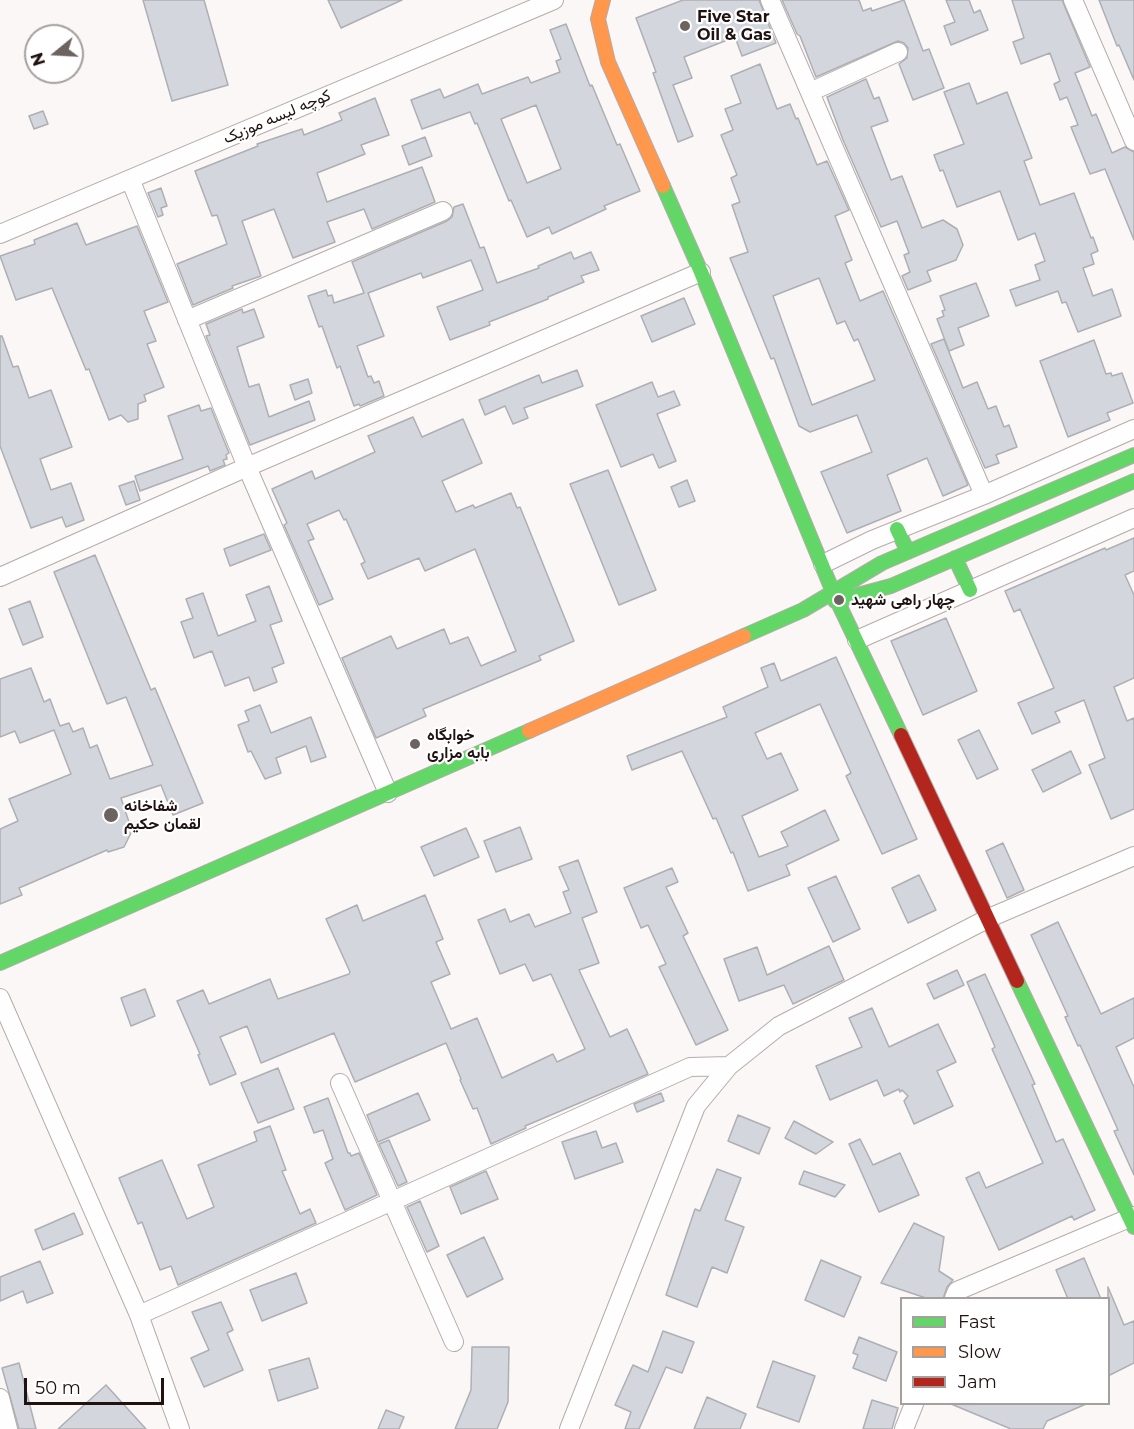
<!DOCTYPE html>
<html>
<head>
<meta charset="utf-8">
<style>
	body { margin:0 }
	#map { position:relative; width:1134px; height:1429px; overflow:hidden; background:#fbf7f6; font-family:Montserrat,sans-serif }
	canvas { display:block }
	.legend { position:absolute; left:900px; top:1297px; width:210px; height:108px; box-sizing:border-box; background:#fff; border:2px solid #a5a09f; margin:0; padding:8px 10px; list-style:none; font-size:18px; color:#1f1210 }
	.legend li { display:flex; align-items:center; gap:12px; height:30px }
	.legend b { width:30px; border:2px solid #a5a09f }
	.north { position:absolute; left:24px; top:24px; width:60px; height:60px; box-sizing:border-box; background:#fff; border:2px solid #a5a09f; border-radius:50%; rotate:252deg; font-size:16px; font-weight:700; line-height:24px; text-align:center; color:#1f1210 }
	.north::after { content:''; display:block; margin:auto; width:21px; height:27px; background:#6c6260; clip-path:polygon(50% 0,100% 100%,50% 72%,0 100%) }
	.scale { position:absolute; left:24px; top:1378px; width:140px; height:27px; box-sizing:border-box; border:3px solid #1f1210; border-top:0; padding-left:8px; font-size:18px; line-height:21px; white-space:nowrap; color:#1f1210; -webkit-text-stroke:4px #fff; paint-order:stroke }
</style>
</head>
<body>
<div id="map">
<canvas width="1134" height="1429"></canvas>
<ul class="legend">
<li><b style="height:8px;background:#63d668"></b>Fast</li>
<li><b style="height:8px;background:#ff974d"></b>Slow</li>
<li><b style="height:8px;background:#b3261e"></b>Jam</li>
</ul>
<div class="north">N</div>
<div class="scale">50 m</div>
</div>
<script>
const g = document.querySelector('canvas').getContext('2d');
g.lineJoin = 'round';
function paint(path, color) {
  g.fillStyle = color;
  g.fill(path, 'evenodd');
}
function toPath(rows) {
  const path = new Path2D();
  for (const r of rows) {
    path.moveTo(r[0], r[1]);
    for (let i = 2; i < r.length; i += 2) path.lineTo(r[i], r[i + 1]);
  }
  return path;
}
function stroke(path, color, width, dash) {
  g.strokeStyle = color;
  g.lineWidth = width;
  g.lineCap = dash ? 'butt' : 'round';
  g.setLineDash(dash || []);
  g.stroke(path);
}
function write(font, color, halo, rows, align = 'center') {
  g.font = font + ' Montserrat,Vazirmatn,sans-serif';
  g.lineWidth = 4.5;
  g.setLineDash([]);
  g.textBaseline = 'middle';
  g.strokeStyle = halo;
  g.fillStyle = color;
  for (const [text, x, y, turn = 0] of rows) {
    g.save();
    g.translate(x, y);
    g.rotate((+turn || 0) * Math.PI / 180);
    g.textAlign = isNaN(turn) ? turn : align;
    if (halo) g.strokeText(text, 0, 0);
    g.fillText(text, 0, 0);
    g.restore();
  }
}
const building = toPath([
	[143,0,204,0,228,85,172,101,143,0],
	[328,0,402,0,341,28,328,0],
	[683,0,759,0,776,43,742,56,735,37,684,57,692,78,673,85,693,136,678,142,653,73,656,72,636,18,683,0],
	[782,0,859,0,863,11,871,8,872,11,904,0,923,51,929,49,944,88,913,100,899,64,907,58,908,48,904,43,898,41,816,77,800,36,797,34,782,0],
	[946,0,969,0,974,13,980,10,988,30,951,45,944,26,955,22,946,0],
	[1012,0,1062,0,1090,67,1075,73,1092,116,1096,114,1112,153,1125,147,1134,152,1134,240,1105,169,1090,174,1071,127,1078,125,1067,97,1060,100,1054,84,1060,81,1050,53,1021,64,1013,42,1024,38,1012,0],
	[1099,0,1134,0,1134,80,1119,45,1117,46,1099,0],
	[566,24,590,86,592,85,617,145,620,144,640,191,604,206,606,209,552,234,549,227,527,237,511,200,509,201,477,123,475,124,470,112,422,129,411,100,440,89,444,98,478,84,482,94,528,77,531,83,560,72,556,61,561,59,550,30,566,24],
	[536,105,561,169,527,183,501,119,536,105],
	[760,64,777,109,790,104,796,119,798,118,817,165,827,161,849,210,835,216,852,260,845,263,860,301,883,291,968,485,943,496,927,458,887,475,901,511,847,533,821,472,872,452,857,415,810,432,799,426,774,358,771,359,730,258,748,252,732,205,740,202,731,178,737,175,721,135,733,130,725,109,741,103,731,76,760,64],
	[819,278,837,324,845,321,854,341,858,339,875,380,812,405,773,296,819,278],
	[866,79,874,99,879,97,888,121,871,127,891,180,902,176,922,228,943,220,957,229,963,245,956,260,927,271,931,281,908,290,902,276,910,272,904,255,909,253,897,221,881,227,843,140,827,97,866,79],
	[969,83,977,104,1007,92,1032,158,1024,161,1040,205,1074,193,1091,238,1093,237,1098,251,1091,254,1094,264,1083,268,1093,296,1112,289,1121,316,1078,332,1066,302,1062,303,1058,291,1016,306,1010,290,1040,280,1035,265,1045,261,1035,233,1018,240,1000,191,957,207,943,170,940,171,934,155,964,144,944,92,969,83],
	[375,98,389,135,361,145,365,154,317,173,327,202,422,167,435,202,372,229,364,209,327,222,335,242,293,258,274,209,242,221,261,276,232,286,233,288,193,305,177,264,227,244,217,215,212,216,195,171,258,146,257,144,302,129,304,135,342,120,339,113,375,98],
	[43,111,48,124,34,129,29,116,43,111],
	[425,137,432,156,409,165,402,146,425,137],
	[161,188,167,206,161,208,163,215,158,217,148,193,161,188],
	[463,204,480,248,484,247,497,283,539,268,538,266,571,252,574,259,591,252,599,270,581,276,584,282,548,297,548,299,489,322,490,325,450,340,437,307,483,290,471,260,423,278,421,273,368,293,384,336,357,346,368,377,371,376,374,383,379,381,384,396,360,406,359,404,354,406,340,366,337,368,322,326,319,327,308,296,326,290,328,296,332,295,334,303,364,293,352,262,447,221,452,217,454,207,463,204],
	[77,223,86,245,137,226,168,302,144,311,156,341,147,344,164,387,144,395,146,401,138,404,138,419,128,422,121,415,109,420,89,369,86,370,52,288,16,300,0,256,35,244,34,240,77,223],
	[976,283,989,316,958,328,964,345,949,351,937,319,944,316,942,311,945,310,940,296,976,283],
	[684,298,695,324,652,342,641,316,684,298],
	[242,309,243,313,254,309,264,337,237,347,249,387,259,384,269,417,309,401,315,420,250,445,206,336,210,335,206,324,242,309],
	[0,336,2,336,13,367,18,366,29,398,51,390,72,447,40,459,51,490,71,483,84,520,66,527,62,517,31,528,0,446,0,336],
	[944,339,963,388,977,382,988,409,996,406,1004,427,1009,425,1017,447,996,455,999,463,985,468,931,344,944,339],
	[1094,340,1106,374,1111,373,1112,376,1122,373,1133,403,1107,413,1110,420,1068,437,1040,361,1094,340],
	[577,370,583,386,524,408,528,418,513,424,505,406,485,415,479,400,539,375,542,383,577,370],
	[308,379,312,393,295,400,290,385,308,379],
	[652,382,658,397,674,391,680,405,657,414,676,461,659,468,653,454,621,467,596,405,652,382],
	[199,405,201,411,211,408,229,453,226,455,227,459,223,460,225,465,210,471,208,466,140,491,135,476,183,459,168,416,199,405],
	[413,417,422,437,463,419,482,463,442,481,456,512,473,505,475,508,511,493,517,508,520,507,574,641,539,656,541,660,423,709,426,716,376,738,342,658,391,636,397,649,444,629,450,644,468,637,481,666,516,651,475,549,425,571,419,558,368,579,361,564,365,562,346,519,344,520,339,510,307,524,314,539,308,541,333,599,319,605,284,525,287,523,272,489,312,471,315,479,375,452,368,436,413,417],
	[608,470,656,590,619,605,570,484,608,470],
	[687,480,695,501,679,507,671,487,687,480],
	[134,481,140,500,126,505,119,486,134,481],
	[264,534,271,550,230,566,224,549,264,534],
	[1134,538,1134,571,1125,575,1134,595,1134,678,1114,687,1127,721,1134,718,1134,809,1111,819,1089,765,1105,758,1084,700,1055,712,1060,722,1032,734,1018,703,1054,688,1020,609,1014,612,1005,591,1105,548,1106,550,1134,538],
	[95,555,151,690,155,688,203,803,173,815,161,785,121,798,132,831,124,847,108,852,107,850,19,888,22,895,0,904,0,829,18,821,9,799,71,774,54,730,20,743,15,731,0,737,0,679,31,668,44,702,50,699,60,726,69,723,73,732,83,728,90,748,97,745,110,779,153,765,126,697,107,704,54,572,95,555],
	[269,586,282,621,270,625,284,663,272,668,277,682,254,691,249,677,225,686,212,651,194,658,181,622,193,618,186,599,203,593,218,636,256,621,246,595,269,586],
	[30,601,43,637,23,645,9,609,30,601],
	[946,618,977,691,923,715,891,641,946,618],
	[836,657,917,839,882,854,846,776,851,773,820,704,755,733,767,759,781,753,798,790,742,816,759,857,788,846,781,832,825,810,839,840,786,865,790,875,748,891,733,852,731,853,716,818,713,819,682,751,632,770,627,756,727,717,723,707,768,687,761,668,774,663,781,681,836,657],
	[260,705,271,733,311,717,326,757,311,762,306,746,276,758,281,773,265,779,251,751,248,752,238,725,249,721,245,711,260,705],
	[979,730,998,769,977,779,958,740,979,730],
	[1071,751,1081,773,1043,792,1032,770,1071,751],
	[520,827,532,859,496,872,484,841,520,827],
	[466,828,479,857,434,876,421,847,466,828],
	[1003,843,1024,890,1007,898,986,851,1003,843],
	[578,860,597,912,582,918,599,963,579,970,610,1037,627,1029,648,1074,525,1126,526,1128,491,1144,477,1108,473,1109,460,1080,461,1079,446,1043,355,1082,334,1033,261,1063,247,1026,220,1037,236,1074,210,1085,198,1055,200,1054,177,1001,203,990,209,1004,270,979,278,999,349,974,350,972,326,919,357,905,363,921,425,895,443,939,436,942,450,974,431,982,451,1029,477,1018,502,1078,553,1054,557,1062,585,1049,551,974,533,981,525,964,500,974,478,920,505,909,510,922,529,914,535,927,571,913,563,892,569,890,559,867,578,860],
	[672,868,678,882,666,887,688,933,683,936,728,1030,696,1045,659,967,666,964,648,925,641,928,624,888,672,868],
	[919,875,936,910,908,923,892,888,919,875],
	[836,876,860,929,833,942,808,888,836,876],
	[1058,922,1101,1014,1134,998,1134,1038,1116,1047,1134,1087,1134,1175,1114,1131,1118,1130,1080,1045,1078,1046,1065,1017,1068,1016,1031,935,1058,922],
	[829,946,844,980,793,1004,784,985,739,1001,724,959,757,947,767,975,829,946],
	[957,970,964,985,934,999,927,984,957,970],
	[985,974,1035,1084,1032,1085,1056,1142,1063,1139,1095,1210,1074,1220,1072,1216,999,1250,966,1178,979,1172,986,1188,1043,1163,992,1049,995,1047,967,982,985,974],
	[145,989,155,1016,131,1026,121,998,145,989],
	[872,1008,889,1047,938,1024,956,1062,937,1071,953,1106,914,1124,904,1101,908,1096,902,1090,900,1092,899,1089,884,1096,877,1080,830,1100,816,1066,862,1047,849,1018,872,1008],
	[278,1068,294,1109,258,1123,241,1083,278,1068],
	[418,1093,430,1120,378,1142,367,1115,418,1093],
	[661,1093,664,1101,637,1112,634,1104,661,1093],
	[328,1098,348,1153,350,1153,351,1156,359,1153,377,1195,345,1210,325,1163,333,1159,323,1130,314,1133,304,1107,328,1098],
	[738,1115,770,1128,759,1154,728,1141,738,1115],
	[794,1121,833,1142,816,1154,785,1138,794,1121],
	[270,1126,286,1170,282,1171,300,1214,310,1209,316,1223,178,1285,171,1266,160,1270,142,1222,138,1224,119,1178,162,1160,187,1219,214,1207,198,1165,257,1141,254,1132,270,1126],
	[596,1131,602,1148,616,1143,623,1162,575,1179,562,1142,596,1131],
	[860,1139,873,1165,900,1153,919,1195,879,1212,849,1144,860,1139],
	[389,1140,407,1182,398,1186,379,1144,389,1140],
	[717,1169,741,1178,725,1220,744,1227,727,1273,712,1267,697,1307,666,1295,695,1209,700,1211,717,1169],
	[486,1171,498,1199,461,1214,450,1187,486,1171],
	[804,1171,845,1185,835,1197,799,1184,804,1171],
	[420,1201,439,1246,427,1252,407,1207,420,1201],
	[74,1213,83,1234,43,1250,35,1230,74,1213],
	[914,1223,944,1237,939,1271,953,1280,947,1287,943,1299,929,1299,881,1283,914,1223],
	[484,1237,503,1279,467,1297,447,1255,484,1237],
	[1084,1258,1101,1299,1068,1299,1056,1270,1084,1258],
	[821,1260,861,1277,844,1317,805,1300,821,1260],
	[40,1261,53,1293,27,1303,23,1291,0,1301,0,1277,40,1261],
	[296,1273,307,1303,262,1321,250,1290,296,1273],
	[1108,1287,1124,1325,1134,1321,1134,1363,1108,1376,1108,1287],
	[221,1302,233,1330,227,1333,243,1370,204,1387,191,1358,209,1350,192,1312,221,1302],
	[663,1331,694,1342,682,1373,666,1367,639,1429,625,1429,631,1412,615,1405,633,1365,648,1372,663,1331],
	[859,1337,897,1352,886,1381,853,1368,858,1355,853,1353,859,1337],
	[472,1347,509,1347,508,1402,497,1429,455,1429,471,1390,472,1347],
	[309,1358,318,1388,278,1401,269,1370,309,1358],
	[773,1361,815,1376,799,1422,757,1407,773,1361],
	[19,1363,36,1429,19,1429,2,1368,19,1363],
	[106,1385,146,1429,58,1429,106,1385],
	[707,1397,746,1414,740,1429,694,1429,707,1397],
	[872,1400,898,1408,892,1429,863,1429,872,1400],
	[951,1404,1086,1404,1047,1421,1043,1429,1011,1429,951,1404],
	[386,1410,404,1417,399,1429,378,1429,386,1410]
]);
paint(building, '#d3d7dd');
stroke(building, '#adafb3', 1.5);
const street = toPath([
	[770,0,984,495],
	[1073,0,1134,141],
	[810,92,898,52],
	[130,179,247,467,388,793],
	[0,234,554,0],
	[187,320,443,211],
	[823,564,872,540,984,495,1134,429],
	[0,577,247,467,701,272],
	[857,640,1134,518],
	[0,998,139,1315,180,1429],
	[340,1083,454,1342],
	[954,1298,957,1291,1134,1216],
	[139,1315,690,1067,729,1066],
	[0,1398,8,1429],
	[569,1429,696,1106,729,1066,779,1026,989,918,1134,856],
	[904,1429,914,1404]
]);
const fast = toPath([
	[663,186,701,272,833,592,901,735],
	[897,529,908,552],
	[955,558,970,590],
	[835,601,891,586,1134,481],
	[744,636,803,610,882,563,1134,455],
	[0,963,529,731],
	[1017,981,1134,1227]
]);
const slow = toPath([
	[603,0,598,19,608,62,663,186],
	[529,731,744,636]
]);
const jam = toPath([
	[901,735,1017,981]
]);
stroke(street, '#b5acab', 20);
stroke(fast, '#b5acab', 16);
stroke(slow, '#b5acab', 16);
stroke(jam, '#b5acab', 16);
stroke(street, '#fefefe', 18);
stroke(fast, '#63d668', 14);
stroke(slow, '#ff974d', 14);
stroke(jam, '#b3261e', 14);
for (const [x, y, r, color] of [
	[685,26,6,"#6c6260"],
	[839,600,6,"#6c6260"],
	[415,744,6,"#6c6260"],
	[111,815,8,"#6c6260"]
]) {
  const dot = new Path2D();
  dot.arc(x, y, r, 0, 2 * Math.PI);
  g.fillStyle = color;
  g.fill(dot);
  stroke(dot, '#fff', 2);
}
write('bold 16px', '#1f1210', '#fff', [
	["Five Star",697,17],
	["Oil & Gas",697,35],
	["چهار راهی شهید",851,600],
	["خوابگاه",427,735],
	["بابه مزاری",427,753],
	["شفاخانه",124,806],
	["لقمان حکیم",124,824]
], 'left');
write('16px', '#1f1210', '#fff', [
	["کوچه لیسه موزیک",277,117,-23]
]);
</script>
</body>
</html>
